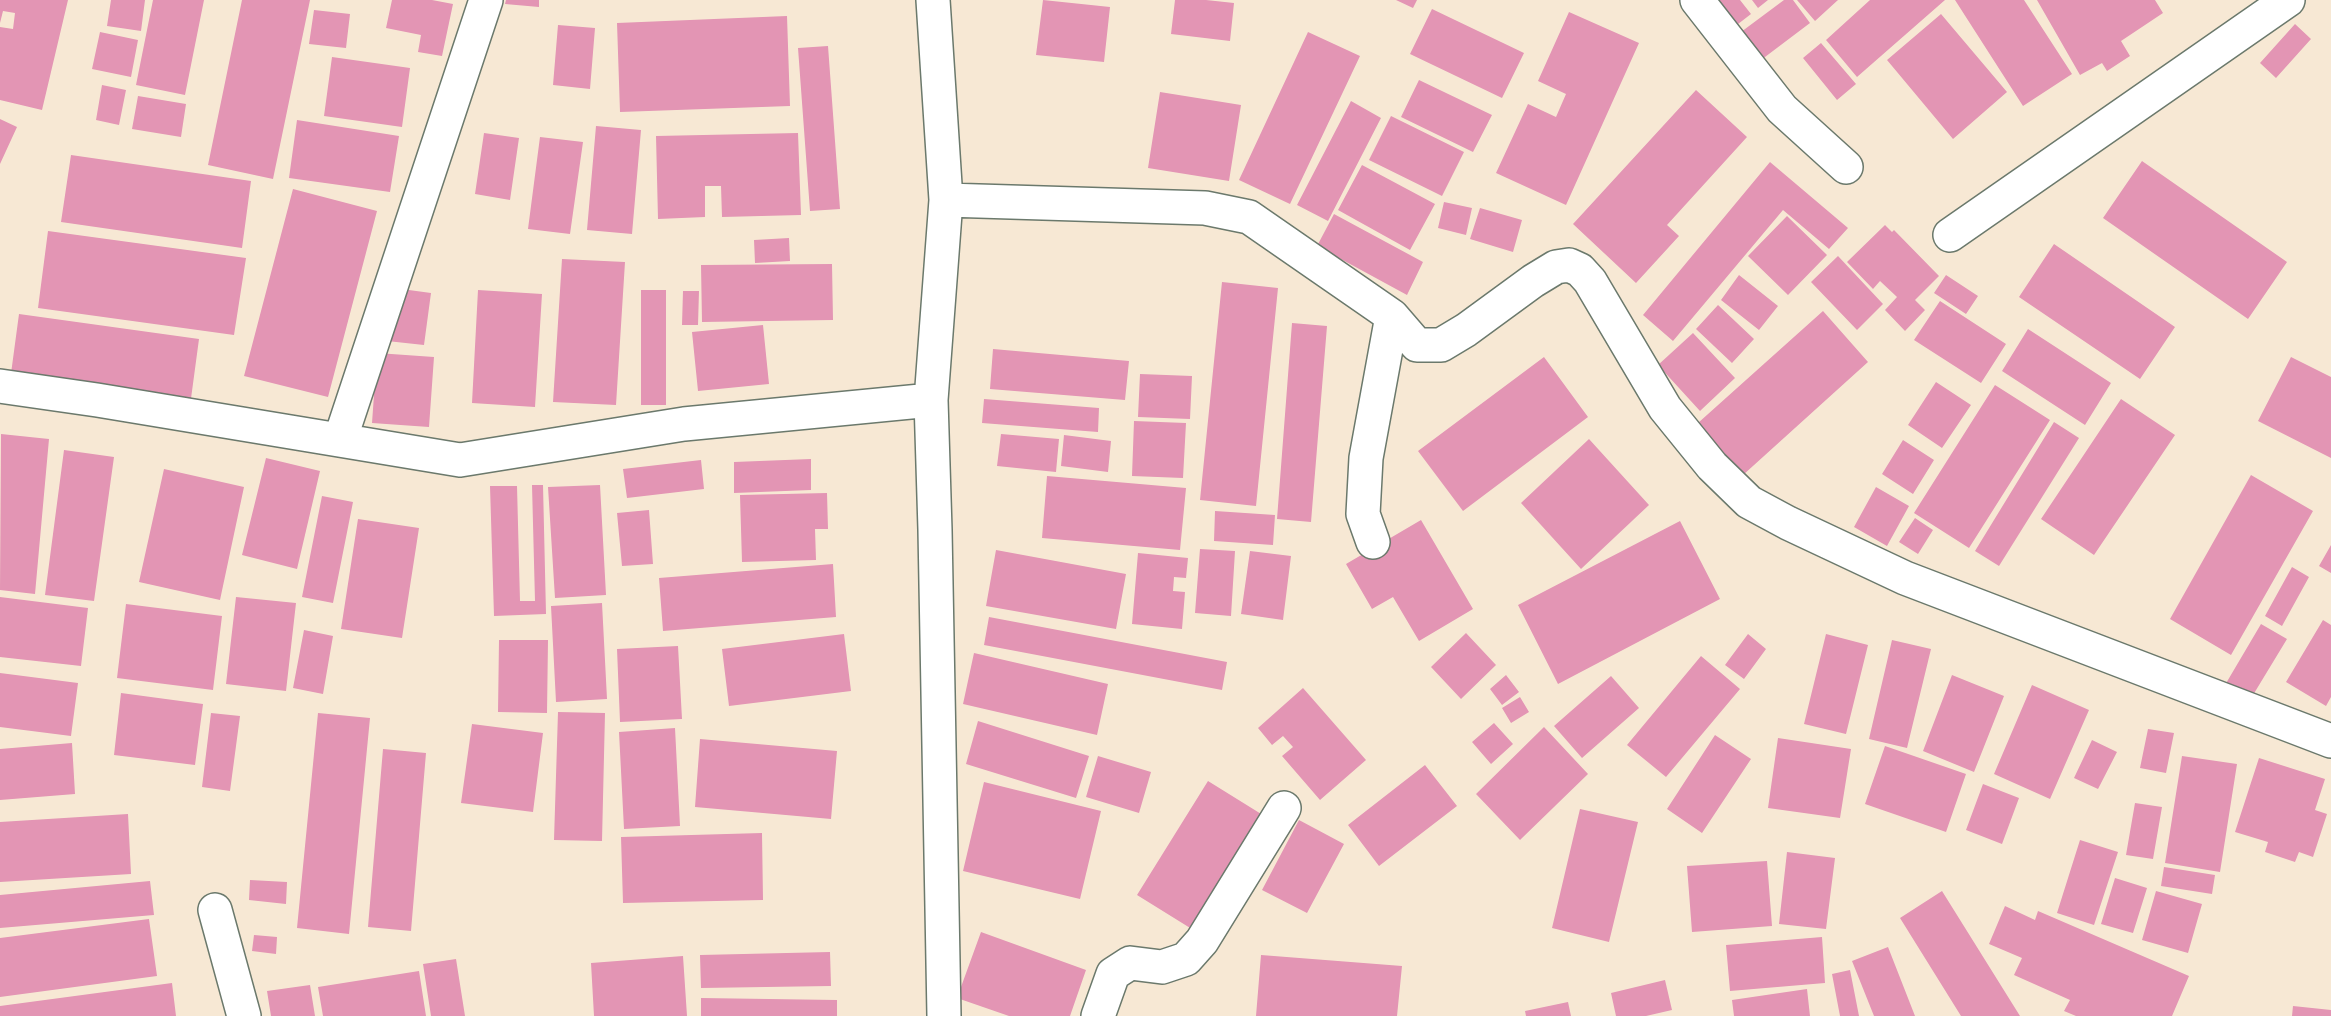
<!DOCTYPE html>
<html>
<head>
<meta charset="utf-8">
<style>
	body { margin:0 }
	canvas { display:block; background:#f7e8d4 }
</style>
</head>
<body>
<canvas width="2331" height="1016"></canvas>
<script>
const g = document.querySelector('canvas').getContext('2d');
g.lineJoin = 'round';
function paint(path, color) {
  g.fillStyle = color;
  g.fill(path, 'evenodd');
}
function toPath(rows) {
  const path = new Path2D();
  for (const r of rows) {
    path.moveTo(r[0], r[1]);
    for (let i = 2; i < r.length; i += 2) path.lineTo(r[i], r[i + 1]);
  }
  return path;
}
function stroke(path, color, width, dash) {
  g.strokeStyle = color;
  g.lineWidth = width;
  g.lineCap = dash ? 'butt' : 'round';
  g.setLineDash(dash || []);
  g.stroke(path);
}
paint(toPath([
	[0,0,68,0,42,110,0,100,0,27,13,29,15,13,3,11,0,23],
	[111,0,145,0,141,31,107,26],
	[153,0,204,0,185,95,136,85],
	[242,0,310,0,273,179,208,165],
	[392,0,432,0,453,4,442,56,418,52,421,35,386,28],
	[506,0,539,0,539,7,505,4],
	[1043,0,1110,7,1104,62,1036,55],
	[1175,0,1206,0,1234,3,1230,41,1171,34],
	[1396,0,1417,0,1413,8],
	[1705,0,1740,0,1751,14,1729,31],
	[1752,0,1768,0,1758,8],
	[1784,0,1793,0,1810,23,1761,60,1741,32],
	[1797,0,1838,0,1815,21],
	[1870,0,1945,0,1857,77,1826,40],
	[1955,0,2024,0,2072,74,2023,106],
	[2037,0,2155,0,2163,13,2121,41,2130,56,2107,71,2102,63,2080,75],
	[1432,9,1524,53,1502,98,1410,54],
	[314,10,350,14,346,48,309,44],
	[1569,12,1639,43,1566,205,1496,173,1528,104,1556,117,1566,94,1538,81],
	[1941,14,2007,92,1953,139,1887,60],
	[787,16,790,106,620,112,617,23],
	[2295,24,2311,39,2276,78,2260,63],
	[558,25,595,28,590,89,553,85],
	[100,32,138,40,131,77,92,69],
	[1308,32,1360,56,1290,204,1239,180],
	[1821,43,1856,84,1837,100,1803,58],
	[828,46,840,209,810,211,798,48],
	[332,57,410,68,402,127,324,116],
	[1419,80,1492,115,1473,152,1401,117],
	[102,85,126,90,119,125,96,120],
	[1696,90,1747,137,1667,225,1679,236,1636,283,1573,224],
	[1160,92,1241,105,1229,181,1148,168],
	[138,96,186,104,181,137,132,129],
	[1351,101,1381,118,1328,221,1297,205],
	[1391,116,1464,152,1442,196,1369,160],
	[0,119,17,127,0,164],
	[297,120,399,136,390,192,289,178],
	[596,126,641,130,632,234,587,230],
	[484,133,519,138,510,200,475,194],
	[798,133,801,215,722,217,721,186,705,186,705,217,658,219,656,136],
	[540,137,583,142,570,234,528,229],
	[71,155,251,181,242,248,61,222],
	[2142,161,2287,262,2248,319,2103,218],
	[1770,162,1848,228,1829,249,1783,210,1673,341,1643,315],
	[1362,165,1435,204,1410,250,1338,210],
	[293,189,377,211,328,397,244,376],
	[1444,202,1472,208,1466,235,1438,228],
	[1480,208,1522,220,1513,252,1470,239],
	[1334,214,1423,262,1407,295,1317,246],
	[1787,216,1827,255,1788,295,1748,256],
	[1885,225,1892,232,1894,230,1939,276,1915,300,1925,310,1905,331,1885,310,1897,297,1880,281,1873,289,1847,262],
	[48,231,246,258,234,335,38,308],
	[789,238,790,261,755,263,754,240],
	[2054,244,2175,327,2140,379,2019,297],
	[1838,256,1883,304,1857,330,1811,282],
	[562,259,625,262,616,405,553,402],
	[832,264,833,320,702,322,701,265],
	[1739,275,1778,306,1759,330,1721,300],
	[1946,275,1978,296,1966,314,1934,293],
	[1222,282,1278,288,1256,506,1200,500],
	[394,288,431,293,424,345,387,341],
	[478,290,542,294,535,407,472,403],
	[641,290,666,290,666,405,641,405],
	[683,291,699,291,698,325,682,325],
	[1940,301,2006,344,1981,383,1914,340],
	[1718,305,1754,339,1732,363,1696,329],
	[1823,311,1868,362,1743,475,1698,423],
	[19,314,199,339,190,406,10,381],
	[1292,323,1327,326,1311,522,1277,519],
	[763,325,769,384,698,391,692,332],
	[2028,329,2111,383,2085,425,2002,371],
	[1693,333,1735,378,1700,411,1658,365],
	[993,349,1129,361,1125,400,990,389],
	[377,353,434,357,429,427,372,423],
	[1544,357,1588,417,1463,511,1418,451],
	[2291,357,2331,377,2331,458,2258,421],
	[1140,374,1192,376,1190,419,1138,417],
	[1936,382,1971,405,1942,448,1908,425],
	[1995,385,2050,420,1969,548,1914,513],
	[984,399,1099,408,1098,432,982,423],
	[2121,399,2175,435,2094,555,2041,519],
	[1134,421,1186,423,1183,478,1132,476],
	[2054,422,2079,438,1999,566,1975,551],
	[1,434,49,439,35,594,0,590],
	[1001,434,1059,439,1056,472,997,466],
	[1064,435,1111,441,1108,472,1061,466],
	[1589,439,1649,505,1581,569,1521,503],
	[1903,440,1934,460,1913,494,1882,474],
	[64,450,114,457,94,601,45,595],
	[266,458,320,471,297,569,242,555],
	[811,459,811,490,734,493,734,462],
	[701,460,704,489,627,498,623,469],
	[164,469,244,487,220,600,139,582],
	[2251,475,2313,511,2231,655,2170,619],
	[1047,476,1186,488,1180,550,1042,538],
	[532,485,543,485,546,614,494,616,490,486,517,486,520,601,535,601],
	[600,485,606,595,555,598,548,487],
	[1876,487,1909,506,1887,546,1854,527],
	[827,493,828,529,815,529,816,560,742,562,740,495],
	[322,496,353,502,333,603,302,597],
	[649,510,653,564,622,566,617,513],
	[1215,511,1275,515,1273,545,1214,541],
	[1915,518,1933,530,1918,554,1899,542],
	[358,519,419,528,402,638,341,629],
	[1421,520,1473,609,1419,641,1393,597,1372,609,1346,564],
	[1680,521,1720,599,1558,684,1518,605],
	[2331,545,2331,573,2319,566],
	[1200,549,1235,551,1231,616,1195,613],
	[996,550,1126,574,1116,629,986,606],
	[1250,551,1291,556,1283,620,1241,614],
	[1138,553,1188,558,1186,578,1174,577,1173,591,1185,592,1182,629,1132,624],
	[833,564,836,617,663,631,659,578],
	[2292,567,2309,577,2282,626,2265,616],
	[0,597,88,608,81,666,0,657],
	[236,597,296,603,286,691,226,684],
	[602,603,607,699,556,702,551,606],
	[126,604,222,616,213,690,117,678],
	[989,617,1227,662,1222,690,984,645],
	[2323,620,2331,625,2331,697,2326,706,2286,682],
	[2261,624,2287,639,2250,700,2225,685],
	[304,630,333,636,323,694,293,688],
	[1466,633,1496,665,1461,699,1431,667],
	[844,634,851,691,729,706,722,649],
	[1748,634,1766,649,1744,679,1725,665],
	[1826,634,1868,645,1846,734,1804,724],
	[499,640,548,640,547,713,498,712],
	[1892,640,1931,649,1907,748,1869,739],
	[678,646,682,719,620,722,617,649],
	[974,653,1108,684,1097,735,963,704],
	[1701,656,1740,689,1666,777,1627,745],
	[0,673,78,683,71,736,0,727],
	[1506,675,1519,692,1502,705,1490,689],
	[1952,675,2004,696,1974,772,1923,751],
	[1611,676,1639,708,1582,758,1554,726],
	[2032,685,2089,710,2050,799,1994,774],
	[1303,688,1366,760,1320,800,1282,756,1293,747,1283,736,1272,745,1258,728],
	[121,693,203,704,195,765,114,755],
	[1520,697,1529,712,1511,723,1502,708],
	[558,712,605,713,602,841,554,840],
	[211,713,240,716,230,791,202,787],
	[318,713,370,718,349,934,297,928],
	[978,721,1089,756,1076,798,966,764],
	[1494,723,1513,744,1491,764,1472,742],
	[472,724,543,733,533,812,461,803],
	[1544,727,1588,774,1520,840,1476,794],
	[675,728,680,826,624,829,619,732],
	[2148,729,2174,733,2166,773,2140,768],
	[1715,735,1751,759,1702,833,1667,809],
	[1778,738,1851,749,1840,818,1768,808],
	[700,739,837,751,831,819,695,807],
	[2092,740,2117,752,2098,789,2074,778],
	[72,743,75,794,0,800,0,749],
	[1885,746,1966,774,1946,832,1865,804],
	[383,749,426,753,411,931,368,927],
	[1098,756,1151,772,1139,813,1086,797],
	[2182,756,2237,764,2220,872,2165,863],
	[2259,758,2325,779,2315,810,2327,814,2313,857,2299,852,2295,862,2265,852,2268,842,2235,832],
	[1425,765,1457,806,1379,866,1348,825],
	[1208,781,1266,817,1195,931,1137,895],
	[984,782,1101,811,1080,899,963,871],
	[1983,784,2019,798,2002,844,1966,830],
	[2135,803,2162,807,2153,859,2126,855],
	[1580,809,1638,822,1609,942,1552,928],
	[128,814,131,874,0,882,0,822],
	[1299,820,1344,844,1307,913,1262,890],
	[762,833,763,900,623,903,621,837],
	[2080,840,2118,852,2094,925,2057,913],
	[1787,852,1835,858,1826,929,1779,924],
	[1767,861,1772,926,1692,932,1687,866],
	[2164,867,2215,875,2212,894,2161,886],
	[2115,878,2147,888,2133,933,2101,924],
	[250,880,287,882,286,904,249,900],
	[150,881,154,915,0,928,0,895],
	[1942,891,2020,1016,1961,1016,1900,918],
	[2156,891,2202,904,2188,953,2142,940],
	[2005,906,2035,920,2038,911,2189,976,2172,1016,2076,1016,2064,1011,2070,1000,2014,975,2022,958,1989,944],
	[149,919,157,976,0,997,0,938],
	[981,932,1086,970,1070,1016,1009,1016,957,998],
	[254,935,277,937,276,954,252,951],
	[1822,937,1825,983,1730,991,1726,945],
	[1888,947,1915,1016,1874,1016,1852,961],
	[830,952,831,986,701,988,700,955],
	[1261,955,1402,966,1397,1016,1256,1016],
	[683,956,687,1016,594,1016,591,963],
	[456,959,465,1016,431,1016,423,964],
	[1850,970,1859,1016,1840,1016,1832,974],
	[419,971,426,1016,323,1016,318,987],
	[1665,980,1672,1010,1646,1016,1616,1016,1611,993],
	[172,983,176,1016,0,1016,0,1006],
	[310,985,315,1016,271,1016,267,991],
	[1807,989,1810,1016,1734,1016,1732,1000],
	[701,998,837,1000,837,1016,701,1016],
	[1568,1002,1571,1016,1526,1016,1525,1011],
	[2293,1006,2331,1010,2331,1016,2292,1016]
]), '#e395b4');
const minor = toPath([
	[933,0,946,200,931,400,935,530,944,1016],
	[1697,0,1782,109,1846,167],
	[946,200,1205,208,1249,217,1392,316,1417,345,1441,345,1466,330,1533,281,1556,267,1569,265,1580,270,1590,281,1665,408,1712,466,1749,502,1788,523,1905,578,2331,741],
	[1950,235,2288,0],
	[0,386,97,400,460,460,684,424,931,400],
	[340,440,486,0],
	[1373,542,1363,514,1366,458,1392,316],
	[215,910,244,1016],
	[1098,1016,1113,974,1130,963,1162,967,1186,959,1202,941,1284,808]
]);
stroke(minor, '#6b796c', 36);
stroke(minor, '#fff', 33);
</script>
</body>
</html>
